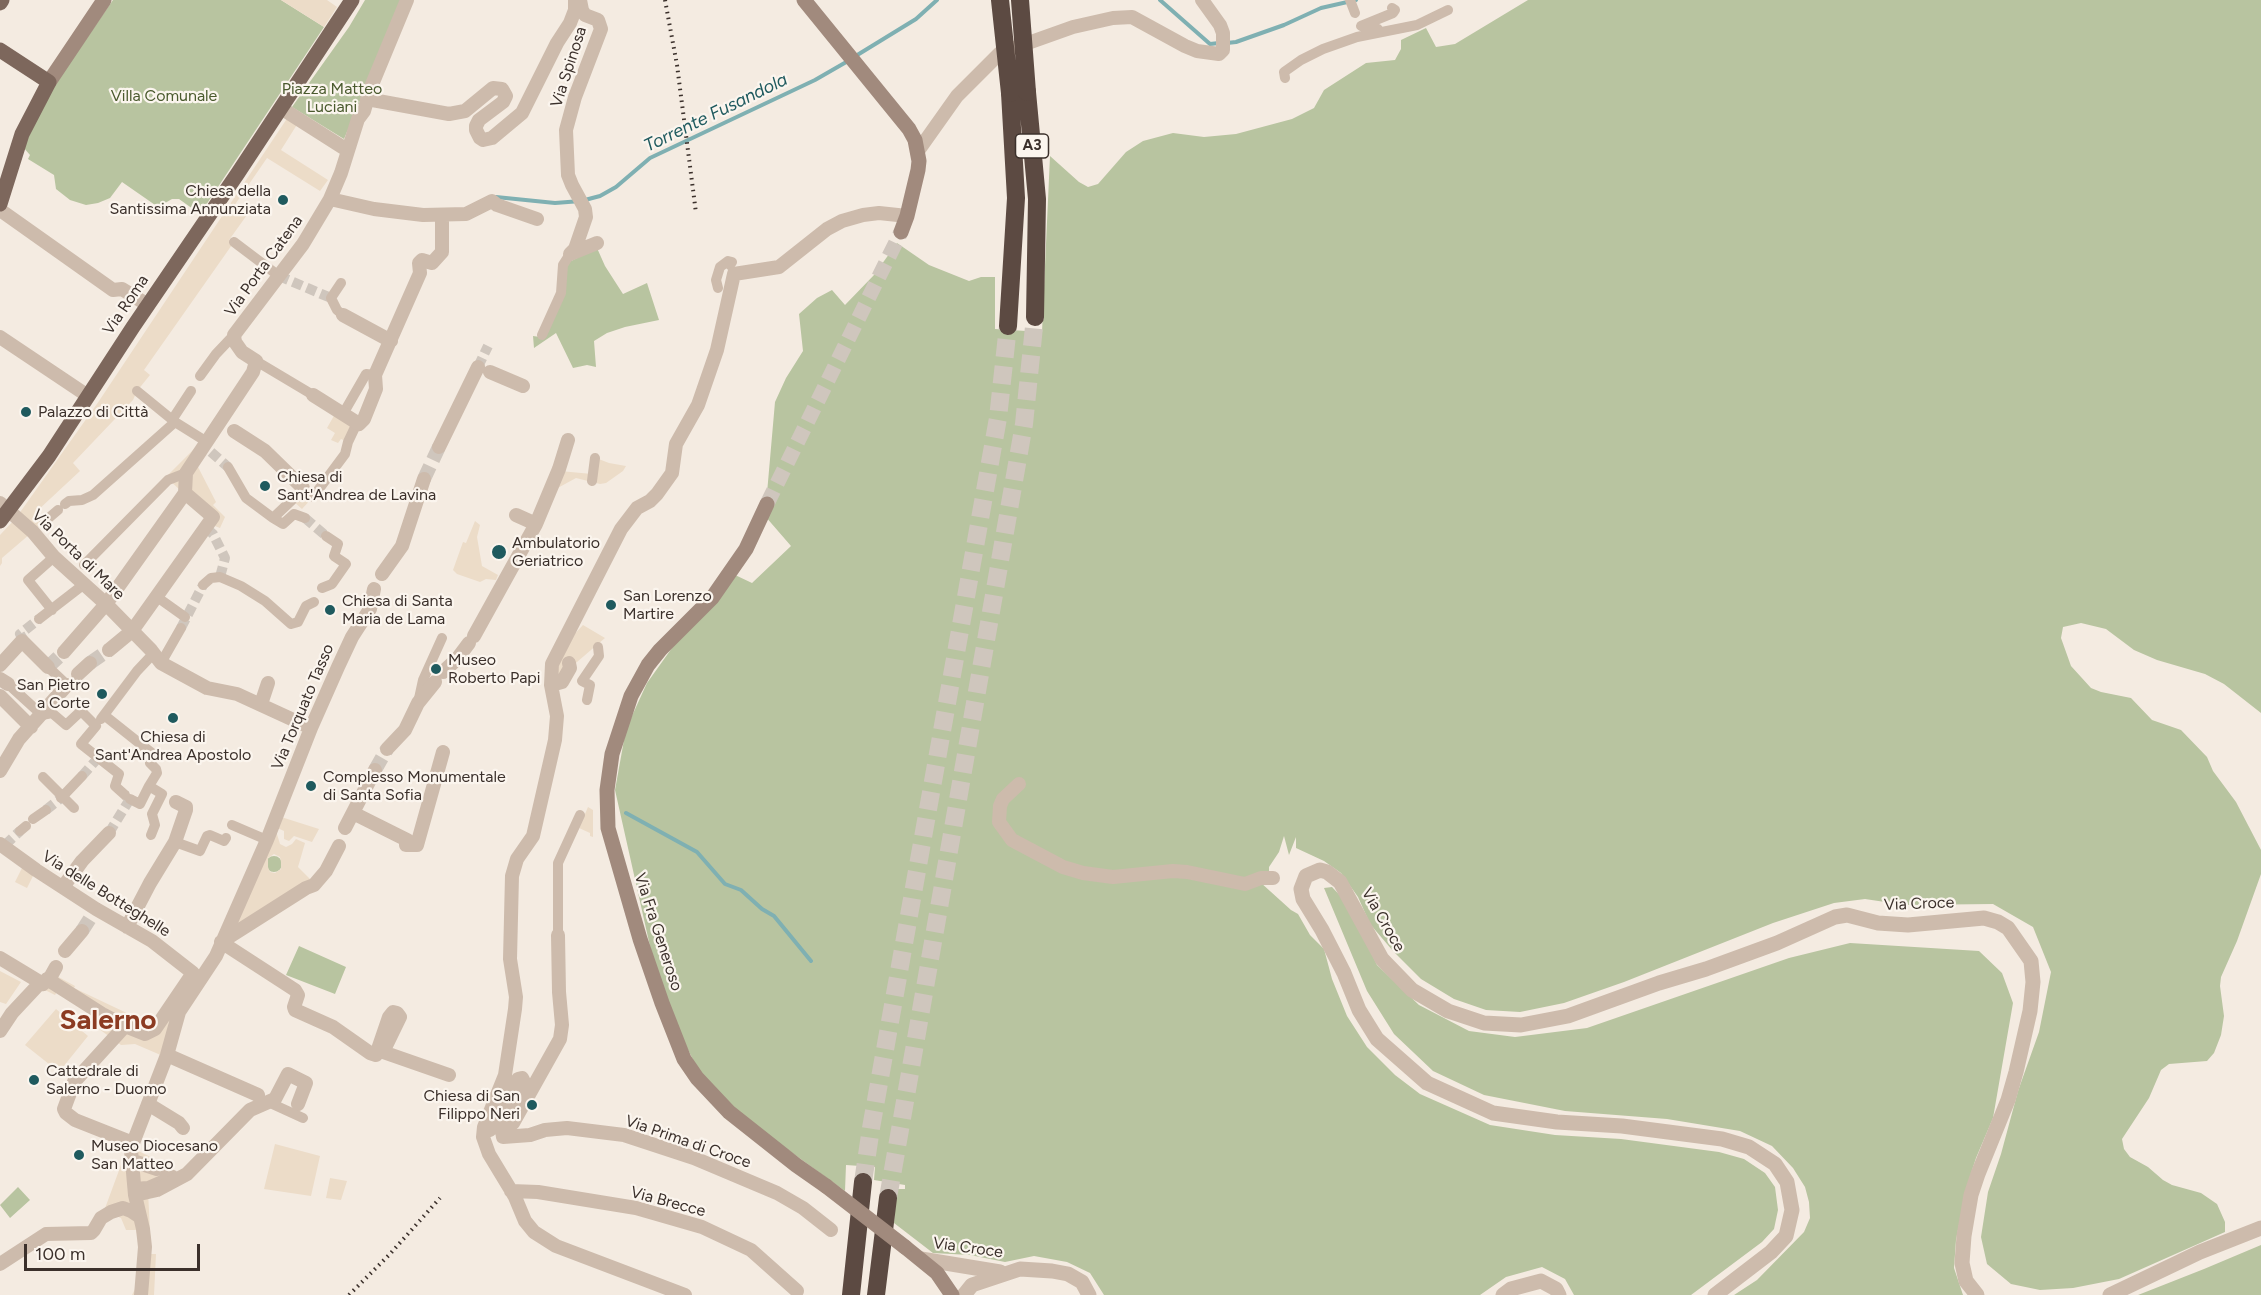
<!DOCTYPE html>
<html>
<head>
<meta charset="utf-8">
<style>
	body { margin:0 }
	#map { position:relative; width:2261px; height:1295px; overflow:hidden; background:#f4ebe1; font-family:Figtree,sans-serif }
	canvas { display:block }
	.scale { position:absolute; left:24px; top:1244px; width:176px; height:27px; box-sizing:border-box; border:3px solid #3b302b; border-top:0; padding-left:8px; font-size:18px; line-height:21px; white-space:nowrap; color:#3b302b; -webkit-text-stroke:4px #fbf5ee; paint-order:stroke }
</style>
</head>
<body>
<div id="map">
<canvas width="2261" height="1295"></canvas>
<div class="scale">100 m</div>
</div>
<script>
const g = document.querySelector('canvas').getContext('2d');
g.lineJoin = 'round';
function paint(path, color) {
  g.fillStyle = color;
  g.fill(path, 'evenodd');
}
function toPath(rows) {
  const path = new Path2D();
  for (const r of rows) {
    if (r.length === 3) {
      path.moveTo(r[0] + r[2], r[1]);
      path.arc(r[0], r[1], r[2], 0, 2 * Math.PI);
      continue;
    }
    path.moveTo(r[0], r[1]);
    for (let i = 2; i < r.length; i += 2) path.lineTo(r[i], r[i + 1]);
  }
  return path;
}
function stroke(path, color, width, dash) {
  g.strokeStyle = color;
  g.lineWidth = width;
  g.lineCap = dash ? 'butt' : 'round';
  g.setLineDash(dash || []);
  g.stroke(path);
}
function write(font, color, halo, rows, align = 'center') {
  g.font = font + ' Figtree,sans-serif';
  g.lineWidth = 4.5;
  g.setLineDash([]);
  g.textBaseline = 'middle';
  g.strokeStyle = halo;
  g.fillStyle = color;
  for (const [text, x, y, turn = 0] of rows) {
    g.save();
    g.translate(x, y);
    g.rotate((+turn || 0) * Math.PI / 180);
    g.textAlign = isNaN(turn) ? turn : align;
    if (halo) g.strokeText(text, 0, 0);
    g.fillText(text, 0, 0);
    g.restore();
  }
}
paint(toPath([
	[113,0,281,0,324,27,200,214,179,199,172,199,158,207,122,182,110,198,98,203,86,205,70,200,56,189,54,175,28,159,30,155,23,147,53,87],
	[365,0,402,0,344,139,292,107,349,27],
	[1528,0,2261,0,2261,713,2224,684,2205,674,2157,660,2134,650,2106,629,2081,623,2063,627,2061,638,2071,666,2091,688,2101,692,2131,698,2152,720,2181,730,2207,757,2213,771,2236,802,2261,850,2261,874,2237,941,2221,977,2220,986,2224,1016,2221,1035,2214,1053,2207,1061,2169,1064,2161,1070,2149,1098,2122,1139,2124,1149,2130,1157,2148,1167,2163,1180,2172,1185,2201,1193,2217,1204,2225,1222,2225,1232,2119,1279,2073,1288,2040,1290,2011,1284,1987,1264,1981,1237,1988,1192,2001,1154,2018,1091,2039,1032,2051,972,2033,927,1993,904,1905,905,1865,899,1834,903,1773,923,1624,982,1564,1003,1520,1012,1486,1010,1454,999,1421,979,1393,951,1370,924,1358,897,1341,873,1324,861,1296,848,1296,837,1289,855,1284,836,1279,852,1269,867,1269,872,1260,882,1291,910,1298,914,1310,935,1324,949,1332,979,1347,1016,1367,1047,1395,1075,1420,1094,1490,1125,1555,1135,1621,1139,1719,1152,1744,1159,1765,1173,1775,1187,1778,1210,1774,1229,1762,1242,1691,1295,1574,1295,1565,1279,1542,1267,1506,1277,1480,1295,1104,1295,1090,1273,1067,1262,1034,1256,1005,1262,970,1255,933,1253,894,1223,896,1189,905,1189,905,1185,874,1180,875,1167,846,1165,845,1191,755,1126,704,1081,684,1042,654,964,615,790,626,729,647,683,677,641,733,574,752,583,791,546,765,516,775,402,786,378,803,351,799,314,817,298,832,290,845,305,874,275,897,243,929,265,969,281,981,277,995,277,995,329,1042,332,1050,156,1079,182,1088,187,1098,184,1126,152,1143,141,1173,133,1204,137,1236,134,1292,119,1314,108,1324,90,1366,63,1395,60,1401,49,1401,40,1426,28,1436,47,1455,44],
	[597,248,605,266,623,294,647,283,659,320,625,327,607,333,594,341,596,367,587,365,573,368,556,333,534,348,533,336,540,337,546,334,565,264],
	[274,864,8],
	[1332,887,1350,906,1377,965,1419,1005,1469,1031,1515,1037,1587,1028,1789,958,1850,943,1979,951,2002,973,2013,1003,1993,1118,1976,1158,1966,1189,1956,1240,1954,1268,1963,1295,1734,1295,1757,1280,1804,1232,1810,1218,1809,1202,1805,1187,1793,1168,1772,1146,1740,1131,1667,1119,1565,1111,1484,1095,1433,1071,1394,1034,1367,991,1324,888],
	[299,946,346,967,335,994,286,975],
	[18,1187,30,1200,10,1218,0,1205],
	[2261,1245,2261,1295,2138,1295,2204,1269]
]), '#b8c4a0');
paint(toPath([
	[281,0,327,0,337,7,324,27],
	[288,117,298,123,281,150,328,180,320,191,267,158,234,206,247,215,229,240,234,242,144,370,150,375,137,391,133,400,73,463,80,471,36,512,44,522,2,558,2,563,0,566,0,535,16,518,99,401],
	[335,414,355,425,348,442,341,439,338,443,331,440,335,433,327,428],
	[197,446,198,467,216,502,213,505,225,517,220,528,207,523,211,519,166,477],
	[596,458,609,463,626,466,623,471,606,483,600,484,576,478,554,490,560,471,592,474],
	[303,488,313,497,302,509,292,500],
	[475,521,480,525,477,537,482,566,498,575,496,580,486,579,480,582,457,574,453,570,463,542,466,543],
	[583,625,605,638,570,668,556,677,564,645],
	[588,807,593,810,593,837,590,836,590,833,579,828],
	[278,816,319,829,312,842,294,836,289,841,284,839,284,831,273,826],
	[276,831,280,844,286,847,292,844,296,839,305,843,298,867,311,880,233,930],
	[274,854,280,857,281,862,281,869,275,873,270,872,268,867,268,858],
	[25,862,36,870,27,888,15,882],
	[0,971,21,982,6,1004,0,1002],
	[53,974,75,986,74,988,152,1025,171,1010,163,1056,135,1044,121,1045,99,1029,104,1022,59,989,55,995,41,988],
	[56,1009,88,1036,59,1072,25,1045],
	[275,1144,320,1156,311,1196,264,1189],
	[128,1146,161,1162,181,1176,148,1190,151,1254,156,1254,154,1295,132,1295,135,1289,140,1247,136,1230,126,1230,121,1218,104,1211],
	[330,1178,347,1181,341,1200,326,1198]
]), '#ecdcc8');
stroke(toPath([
	[1160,0,1210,44,1219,43],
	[1227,43,1236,42,1284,25,1321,8,1356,0],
	[854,57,916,19,937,0],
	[496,197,555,203,581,201,600,196,616,187,650,158,815,80,848,61],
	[626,813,697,852,725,884,741,890,762,909,774,916,811,961]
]), '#7fb0b2', 4);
stroke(toPath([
	[279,276,331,298],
	[478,367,488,346],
	[211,452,228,467],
	[305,518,326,536],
	[206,528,213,534,225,558,220,577],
	[181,628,203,585],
	[22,641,23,639,20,634,39,619],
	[82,776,98,758],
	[46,810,61,798],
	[109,833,130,799,125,795],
	[5,845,20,831]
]), '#cfc6bd', 10, [10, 5]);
stroke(toPath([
	[424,479,439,447],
	[90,663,109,650],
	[48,667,64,652],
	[375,770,387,749],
	[82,931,96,909]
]), '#cfc6bd', 14, [14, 7]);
stroke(toPath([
	[767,504,901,232]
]), '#cfc6bd', 15, [15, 8]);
stroke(toPath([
	[863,1182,871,1128,998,418,1008,326],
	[888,1198,1024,424,1035,317]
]), '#cfc6bd', 18, [18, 9]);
stroke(toPath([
	[1350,0,1355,13],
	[1378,29,1361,26,1393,13,1395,10,1392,8],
	[1285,78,1284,72,1301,60,1323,49,1357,37,1417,25,1448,10],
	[234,242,279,276],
	[341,283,331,298,337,310,343,315],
	[718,288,716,280,720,267,728,261,732,262,730,265],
	[542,335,561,293,563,265,570,254],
	[256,361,313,395],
	[200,376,216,354,234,335],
	[137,391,175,422,207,442],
	[343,414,366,374,375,375],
	[172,420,191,391],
	[228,467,246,498,273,518,292,500],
	[592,481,595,458],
	[313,497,345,454,348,442,357,423],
	[65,504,69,501,82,500,93,495,175,422],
	[273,518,283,524,294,514,305,518],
	[44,522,58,510],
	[84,565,168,480,186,473],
	[203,585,211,578,220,577,241,586,265,601,291,624,298,622,306,606,314,602],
	[322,588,332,584,346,564,334,556,338,544,326,536],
	[157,597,185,617],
	[52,610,28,580,54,557],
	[39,619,83,585],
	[161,663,181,628],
	[48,667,67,685],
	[8,684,42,715,52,713,66,725,81,711,96,726,81,744,119,774,115,786,125,795],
	[587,700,590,685,582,681,599,656,598,647],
	[418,703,423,680,442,638],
	[104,715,153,754,150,763,156,769,157,773,149,786,162,794,152,814,155,825,151,835],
	[101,719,137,671,153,654],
	[43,777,74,808],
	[61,798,82,776],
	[130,799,140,804,149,786],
	[33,819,46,810],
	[232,825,267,840],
	[20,831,26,826],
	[175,842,200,851,207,836,210,835,224,841,226,838],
	[558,935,558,863,580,815],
	[268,1102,303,1118],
	[134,1187,148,1186,173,1175,157,1169]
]), '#cdbbac', 10);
stroke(toPath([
	[580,0,582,10,585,15,598,20,601,29,575,97,566,130,568,175,572,185,585,209,586,217,575,249,570,254,597,243],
	[367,99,449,114,465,111,493,88,502,89,506,96,503,102,479,120,476,126,476,130,480,138,483,140,492,138,522,113,557,43,570,23,575,10,575,0],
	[281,108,347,150],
	[918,151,957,96,1000,53,1073,27,1113,18,1132,17,1185,46,1197,51,1219,54,1223,50,1223,33,1220,25,1202,0],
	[330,199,374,209,423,215,466,214,492,201,497,205,537,219],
	[0,210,113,290,122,289,148,305],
	[343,315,391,341],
	[0,337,88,396],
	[490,372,523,386],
	[313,395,359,424,364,419,376,389,375,375,420,273,419,263,422,260,432,263,442,252,442,215],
	[234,431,265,451,303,488],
	[439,447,478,367],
	[0,503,33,532,54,557,106,604,151,650,161,663,207,688,237,694,311,728],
	[516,515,536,524],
	[382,574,402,546,424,479],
	[474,636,536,524,559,469,568,440],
	[109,650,132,631,213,517,185,493,186,473,253,372,256,361,242,352,235,342,234,335,303,244,330,199,341,173,358,119,364,111,371,87,407,0],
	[64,652,106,604,185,493],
	[0,665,22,641,48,667],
	[443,672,457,659,469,643],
	[78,674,90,663],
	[0,679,8,684],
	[551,685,562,682,570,668,569,663],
	[0,696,31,727],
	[261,704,268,683],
	[387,749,405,730,418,703,435,682],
	[0,771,19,739,67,685],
	[1019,784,1003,799,1000,806,999,822,1012,840,1063,867,1083,873,1113,877,1173,871,1187,872,1245,884,1261,878,1273,878],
	[353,813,407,840,406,845,417,845,443,752],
	[345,828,375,770],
	[0,844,36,870,96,909,152,941,193,973,155,1029,145,1034,125,1026,102,1014,47,979],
	[63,887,82,861,109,833],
	[127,927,150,883,175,842,186,810,186,807,176,802],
	[221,942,295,990,298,995,294,1007,295,1010,333,1027,370,1053,376,1055,389,1017,393,1012,397,1013,400,1017,383,1052,449,1075],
	[221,942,306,888,314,885,326,871,339,846],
	[65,951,82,931],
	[0,958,43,984,51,976,56,967],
	[125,1026,74,1082,64,1109,66,1113,75,1120,133,1143],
	[0,1031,12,1013,41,982],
	[167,1055,258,1095],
	[148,1104,179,1123,183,1128],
	[506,1122,502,1131,503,1137,530,1135,545,1130,567,1128,624,1135,694,1158,777,1193,803,1208,831,1230],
	[490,1130,494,1125,518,1079,522,1078,524,1082,506,1122,510,1125,513,1123,560,1039,562,1025,559,992,558,935],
	[133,1161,157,1169],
	[511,1191,538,1192,636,1208,702,1227,751,1250,797,1291],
	[135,1195,157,1190,187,1174,250,1110,275,1099,288,1074,306,1083,298,1104],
	[0,1264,46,1234,91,1233,94,1230,101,1218,111,1212,123,1208,131,1211,140,1217],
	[141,1295,145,1247,143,1229,135,1195,131,1150,133,1143,167,1055,179,1012,216,956,267,840,311,728,338,667,352,637,370,609,374,589],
	[685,1295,556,1246,534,1232,525,1221,515,1197,489,1154,483,1137,484,1127,505,1075,515,1009,516,997,510,959,512,876,517,859,533,836,555,740,557,716,551,685,552,664,621,529,637,508,650,501,657,494,672,473,676,444,698,405,717,350,734,274,779,267,827,229,842,221,863,215,879,213,907,216]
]), '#cdbbac', 14);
stroke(toPath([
	[921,1259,1000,1272],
	[964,1295,972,1285,1020,1269,1052,1271,1068,1274,1082,1282,1089,1295],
	[1503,1295,1511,1289,1541,1281,1556,1289,1559,1295],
	[1715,1295,1771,1252,1786,1236,1792,1210,1787,1182,1775,1164,1749,1147,1722,1139,1622,1126,1557,1122,1493,1113,1427,1083,1377,1039,1359,1010,1344,973,1322,930,1303,899,1301,889,1306,876,1320,870,1327,872,1340,882,1382,959,1412,990,1448,1011,1484,1023,1521,1025,1568,1016,1659,983,1706,969,1777,943,1835,917,1847,915,1878,923,1908,925,1984,918,1998,922,2008,928,2031,961,2033,982,2030,1011,2016,1072,2008,1100,1978,1174,1971,1195,1964,1236,1962,1263,1966,1281,1977,1295],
	[2110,1295,2200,1252,2261,1228]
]), '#cdbbac', 15);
stroke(toPath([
	[804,0,909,129,915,140,919,161,918,170,907,216,901,232],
	[49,82,104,0],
	[767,504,746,549,712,598,660,650,648,665,631,696,612,754,607,790,608,828,640,939,662,1003,684,1059,697,1078,729,1112,796,1165,826,1186],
	[905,1247,937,1273,952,1295]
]), '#a18a7d', 15);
stroke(toPath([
	[0,3,2,0],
	[0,50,49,82,22,134,0,204],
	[0,521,49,456,133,327,238,173,352,0]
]), '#7d675c', 15);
stroke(toPath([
	[1027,92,1037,199,1035,317],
	[1008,326,1016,198,1010,93],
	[851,1295,863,1182],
	[876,1295,888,1198]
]), '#5c4a42', 18);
stroke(toPath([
	[665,0,677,65,696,213],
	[349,1295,390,1254,440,1198]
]), '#3b302b', 4, [1.5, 4.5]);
stroke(toPath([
	[826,1186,905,1247]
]), '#a18a7d', 15);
stroke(toPath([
	[1000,0,1010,93],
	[1020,0,1027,92]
]), '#5c4a42', 18);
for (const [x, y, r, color] of [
	[283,200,6,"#1f5a5e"],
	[26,412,6,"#1f5a5e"],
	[265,486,6,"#1f5a5e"],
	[499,552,8,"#1f5a5e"],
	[611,605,6,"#1f5a5e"],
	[330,610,6,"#1f5a5e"],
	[436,669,6,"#1f5a5e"],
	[102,694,6,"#1f5a5e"],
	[173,718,6,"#1f5a5e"],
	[311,786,6,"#1f5a5e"],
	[34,1080,6,"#1f5a5e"],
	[532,1105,6,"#1f5a5e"],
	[79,1155,6,"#1f5a5e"]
]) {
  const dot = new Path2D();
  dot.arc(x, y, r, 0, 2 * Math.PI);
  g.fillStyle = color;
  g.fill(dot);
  stroke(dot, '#fbf5ee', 2);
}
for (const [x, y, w] of [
	[1032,146,33]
]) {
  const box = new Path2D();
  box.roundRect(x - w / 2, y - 12, w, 24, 4.5);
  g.fillStyle = '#fbf5ee';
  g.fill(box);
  stroke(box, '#3b302b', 1.5);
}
write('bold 15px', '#3b302b', null, [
	["A3",1032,146]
]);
write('16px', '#3b302b', '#fbf5ee', [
	["Via Spinosa",569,67,-72],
	["Via Porta Catena",264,266,-54],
	["Via Roma",126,305,-56],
	["Via Porta di Mare",78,555,44],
	["Via Torquato Tasso",303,707,-67],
	["Via delle Botteghelle",106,894,32],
	["Via Croce",1919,904,-2],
	["Via Croce",1383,920,60],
	["Via Fra Generoso",658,932,72],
	["Via Prima di Croce",688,1142,19],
	["Via Brecce",668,1202,15],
	["Via Croce",968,1248,8]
]);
write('16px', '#4a5a2e', '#fbf5ee', [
	["Piazza Matteo",332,89],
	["Luciani",332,107],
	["Villa Comunale",164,96]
]);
write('16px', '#3b302b', '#fbf5ee', [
	["Chiesa della",271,191,"right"],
	["Santissima Annunziata",271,209,"right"],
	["Palazzo di Città",38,412],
	["Chiesa di",277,477],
	["Sant'Andrea de Lavina",277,495],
	["Ambulatorio",512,543],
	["Geriatrico",512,561],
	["San Lorenzo",623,596],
	["Martire",623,614],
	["Chiesa di Santa",342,601],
	["Maria de Lama",342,619],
	["Museo",448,660],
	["Roberto Papi",448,678],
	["San Pietro",90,685,"right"],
	["a Corte",90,703,"right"],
	["Chiesa di",173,737,"center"],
	["Sant'Andrea Apostolo",173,755,"center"],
	["Complesso Monumentale",323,777],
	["di Santa Sofia",323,795],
	["Cattedrale di",46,1071],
	["Salerno - Duomo",46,1089],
	["Chiesa di San",520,1096,"right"],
	["Filippo Neri",520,1114,"right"],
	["Museo Diocesano",91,1146],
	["San Matteo",91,1164]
], 'left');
write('italic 18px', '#1f5a5e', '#fbf5ee', [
	["Torrente Fusandola",716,113,-26]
]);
write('bold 28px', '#8c3b22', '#fbf5ee', [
	["Salerno",108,1021]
]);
</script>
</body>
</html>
